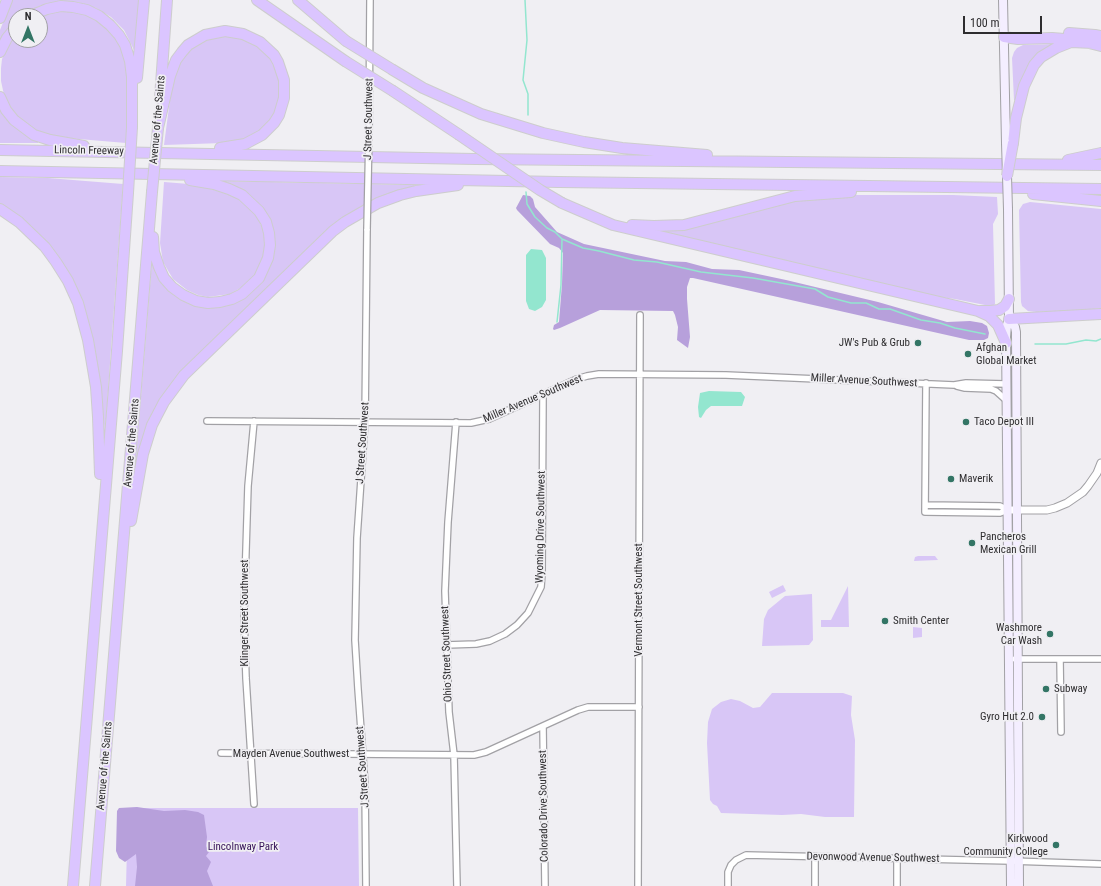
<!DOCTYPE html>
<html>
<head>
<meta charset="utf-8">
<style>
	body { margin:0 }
	#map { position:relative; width:1101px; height:886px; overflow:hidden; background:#f0eff3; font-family:"Roboto Condensed",sans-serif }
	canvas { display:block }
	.north { position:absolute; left:8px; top:8px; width:40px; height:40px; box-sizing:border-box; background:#f0eff3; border:1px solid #a2a1a5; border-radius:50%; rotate:0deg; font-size:11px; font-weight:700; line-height:16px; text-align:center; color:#2e2d2f }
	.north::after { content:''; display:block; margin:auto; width:14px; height:18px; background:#337565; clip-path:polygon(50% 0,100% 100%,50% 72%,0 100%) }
	.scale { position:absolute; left:963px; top:16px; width:79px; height:18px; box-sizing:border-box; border:2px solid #2e2d2f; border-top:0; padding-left:5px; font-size:12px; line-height:14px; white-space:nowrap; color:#2e2d2f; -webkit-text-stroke:3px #f0eff3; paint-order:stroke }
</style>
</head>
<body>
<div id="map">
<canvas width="1101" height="886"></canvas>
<div class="north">N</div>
<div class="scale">100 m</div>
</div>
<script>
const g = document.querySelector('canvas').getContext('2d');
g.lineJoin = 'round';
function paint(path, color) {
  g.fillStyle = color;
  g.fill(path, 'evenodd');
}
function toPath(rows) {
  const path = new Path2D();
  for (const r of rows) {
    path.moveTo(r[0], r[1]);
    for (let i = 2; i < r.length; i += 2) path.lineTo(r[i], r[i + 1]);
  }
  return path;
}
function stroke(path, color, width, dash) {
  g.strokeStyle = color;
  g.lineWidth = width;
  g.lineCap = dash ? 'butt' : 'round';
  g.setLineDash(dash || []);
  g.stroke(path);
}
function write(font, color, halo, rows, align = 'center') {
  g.font = font + ' "Roboto Condensed",sans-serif';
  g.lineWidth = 3.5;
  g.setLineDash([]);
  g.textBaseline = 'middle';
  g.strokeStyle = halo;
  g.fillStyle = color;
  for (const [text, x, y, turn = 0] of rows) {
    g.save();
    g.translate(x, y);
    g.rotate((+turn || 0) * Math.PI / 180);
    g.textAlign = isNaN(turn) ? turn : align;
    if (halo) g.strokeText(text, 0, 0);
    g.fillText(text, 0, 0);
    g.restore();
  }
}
paint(toPath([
	[12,0,140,0,136,48,134,50,124,30,111,17,96,8,81,3,66,1,52,3,39,6,23,16,16,16,16,22,8,30,0,44,0,30],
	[56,10,82,12,107,25,127,57,129,104,126,143,55,137,38,132,16,116,10,108,4,95,1,81,1,68,2,59,10,40,16,31,16,40,40,40,40,16],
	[236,35,257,43,274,61,282,89,276,113,260,132,240,141,223,143,164,145,173,77,179,63,187,51,213,36],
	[1055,44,1033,59,1027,67,1019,86,1016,100,1014,100,1012,58,1014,52,1017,48,1023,45],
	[0,106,38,140,38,143,0,143],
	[0,177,48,178,123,184,105,432,100,388,67,271,0,204],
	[224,181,414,185,414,187,360,207,177,379,136,470,135,470,152,261,154,262,193,303,245,296,256,288,265,277,270,222,224,183],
	[164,182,189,184,227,193,245,202,259,219,266,241,265,255,255,276,244,286,230,294,208,297,198,295,187,290,173,279,163,262,160,243],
	[840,195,953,195,997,197,998,214,993,224,995,304,993,306,985,305,955,299,932,296,658,231,783,202],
	[1030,202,1101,209,1101,308,1087,310,1036,312,1028,311,1022,306,1021,302,1019,210,1023,204],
	[918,556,935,556,938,560,914,561,915,557],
	[783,585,786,591,772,598,769,592],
	[848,586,849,627,821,627,821,620,831,620],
	[812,594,813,640,809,645,762,646,764,619,768,610,785,596],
	[913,627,922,628,922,637,913,638],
	[772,693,843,693,852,696,851,715,855,740,854,817,825,817,801,814,782,815,721,813,717,806,713,804,710,800,707,743,708,722,712,709,721,702,731,699,740,701,753,708,760,707],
	[128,808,358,808,359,886,126,886]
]), '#d8c6f6');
paint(toPath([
	[523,195,530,196,533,199,535,207,557,232,584,244,665,261,686,262,712,269,739,270,786,280,878,302,947,322,970,321,982,323,987,326,989,333,988,338,984,340,969,340,693,278,690,278,687,287,687,299,690,337,688,348,677,340,678,327,675,315,673,311,600,310,560,328,554,330,553,329,554,325,559,322,562,284,563,253,559,248,550,244,517,210,516,208],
	[137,807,164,811,185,810,198,812,204,815,207,837,206,846,209,852,206,856,211,862,207,871,213,886,135,886,137,867,136,854,125,862,119,858,116,851,117,811,119,808]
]), '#b7a0db');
paint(toPath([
	[531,249,542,250,546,258,546,300,542,307,535,311,529,309,526,301,526,255],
	[709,391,741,392,745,397,742,406,711,406,706,410,701,418,699,417,698,407,700,393]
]), '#93e6cf');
stroke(toPath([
	[525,0,527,40,523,80,528,94,528,115],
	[526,192,527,204,535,217,547,228,555,232,562,239,583,248,599,251,634,260,657,262,701,272,753,278,815,289,828,297,851,303,866,303,879,309,890,309,921,320,940,323,955,328,985,334],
	[557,322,561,285,562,239],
	[1035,344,1066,344,1086,340,1096,341,1101,339]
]), '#93e6cf', 1.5);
const minor = toPath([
	[369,133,370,0],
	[926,383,925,512,1000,513,1008,510],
	[957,386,965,388,991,389,996,391,1006,400],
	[207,421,471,423,489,419,577,379,587,376,599,374,726,375,954,385,966,383,1006,384],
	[254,421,248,486,244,614,246,678,254,804],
	[456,422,448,522,445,591,449,712,454,755,457,886],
	[925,505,1000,506,1008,510],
	[446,645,476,644,490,641,505,634,517,625,528,613,541,587,542,573,543,395],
	[1015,659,1101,659],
	[1060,659,1061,732],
	[543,726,545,886],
	[221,753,474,755,486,752,578,710,588,707,639,707],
	[897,858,897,886],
	[366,886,365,785,358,689,355,640,357,538,365,421,367,229],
	[638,886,640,315],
	[728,886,728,872,731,865,736,860,746,855,1011,861,1101,864],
	[815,886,815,856]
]);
const tertiary = toPath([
	[1012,510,1047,510,1055,508,1067,503,1083,492,1088,486,1097,473,1101,463]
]);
const secondary = toPath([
	[1003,0,1006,143],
	[1008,209,1009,319,1007,325,1006,337,1011,886],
	[1009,319,1015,327,1016,332,1019,886]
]);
const motorway = toPath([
	[257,0,345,61],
	[298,0,346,41],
	[30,16,47,9,61,6,73,7,87,10,99,16,110,25,119,35,125,45,130,61,132,77,132,127],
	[0,18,7,0],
	[1069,33,1095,35,1101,36],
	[1004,37,1018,39,1052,38,1077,40,1101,46],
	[0,52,7,38,16,27],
	[393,70,423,88,481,114,543,133,584,142,622,148,707,155],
	[137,78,144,0],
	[393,91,458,134],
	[0,97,6,110,14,120,34,135,50,140,84,146],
	[160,98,167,0],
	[158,128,170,76,176,60,182,52,188,45,205,35,225,31,243,34,260,42,274,55,278,62,284,80,284,98,279,115,274,123,262,135,245,144,220,148],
	[1013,143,1016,118,1024,86,1034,65,1041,57,1056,48,1071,42,1093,43],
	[0,150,475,159,1101,165],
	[1068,160,1101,153],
	[0,171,559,182,1101,189],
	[1033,194,1101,201],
	[562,203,613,225,978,311,989,316,998,325,1006,343],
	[0,209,19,222,45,247,56,262,68,281,78,303,88,340,96,387,98,417,100,474],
	[632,225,654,226,684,225,795,196,851,192],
	[153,237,154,252,159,267,164,278,172,287,183,295,196,301,208,303,220,302,232,299,242,294,259,278,268,258,270,245,269,233,266,222,259,211,242,195,229,189,214,184,190,180],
	[980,311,990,311,999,310,1005,306,1009,299],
	[1009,319,1101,314],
	[131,521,143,454,152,425,164,402,184,375,333,231,345,222,378,203,400,195,416,191,458,185],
	[73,886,117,351,128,193],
	[95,886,152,192]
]);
stroke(minor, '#a2a1a5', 8);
stroke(tertiary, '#a2a1a5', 9);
stroke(secondary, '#a2a1a5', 10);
stroke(motorway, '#cdcdcd', 12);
stroke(minor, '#fff', 5.5);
stroke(tertiary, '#fff', 7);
stroke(secondary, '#f4eeff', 8);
stroke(motorway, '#dbc5ff', 10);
const minorBridge = toPath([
	[367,229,369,133]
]);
const secondaryBridge = toPath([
	[1006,143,1008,209]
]);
const motorwayBridge = toPath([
	[346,41,393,70],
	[345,61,393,91],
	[458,134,540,190,562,203],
	[1007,176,1013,143],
	[152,192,158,128],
	[128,193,132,127]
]);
stroke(minorBridge, '#a2a1a5', 8, []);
stroke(secondaryBridge, '#a2a1a5', 10, []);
stroke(motorwayBridge, '#cdcdcd', 12, []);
stroke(minorBridge, '#fff', 5.5);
stroke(secondaryBridge, '#f4eeff', 8);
stroke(motorwayBridge, '#dbc5ff', 10);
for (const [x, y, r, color] of [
	[918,343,4,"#337565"],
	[968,354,4,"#337565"],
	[966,422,4,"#337565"],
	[951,479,4,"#337565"],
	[972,543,4,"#337565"],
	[885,621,4,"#337565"],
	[1050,634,4,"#337565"],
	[1046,689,4,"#337565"],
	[1042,717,4,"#337565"],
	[1056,845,4,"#337565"]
]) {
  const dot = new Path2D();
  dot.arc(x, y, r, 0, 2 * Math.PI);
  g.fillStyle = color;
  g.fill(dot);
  stroke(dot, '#f0eff3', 1.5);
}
write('11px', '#2e2d2f', '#f0eff3', [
	["J Street Southwest",369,119,-89],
	["Avenue of the Saints",158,120,-85],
	["Lincoln Freeway",89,151,1],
	["Miller Avenue Southwest",864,381,3],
	["Miller Avenue Southwest",533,399,-23],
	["Avenue of the Saints",132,443,-85],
	["J Street Southwest",363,443,-86],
	["Wyoming Drive Southwest",541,527,-89],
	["Vermont Street Southwest",639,600,-90],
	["Klinger Street Southwest",245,613,-90],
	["Ohio Street Southwest",447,654,-92],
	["Mayden Avenue Southwest",291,754],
	["Avenue of the Saints",105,766,-85],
	["J Street Southwest",363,767,-94],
	["Colorado Drive Southwest",544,806,-91],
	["Devonwood Avenue Southwest",873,858,1]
]);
write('11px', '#2e2d2f', '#f0eff3', [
	["JW's Pub & Grub",910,343,"right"],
	["Afghan",976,348],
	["Global Market",976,361],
	["Taco Depot III",974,422],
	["Maverik",959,479],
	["Pancheros",980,537],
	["Mexican Grill",980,550],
	["Smith Center",893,621],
	["Washmore",1042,628,"right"],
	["Car Wash",1042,641,"right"],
	["Subway",1054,689],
	["Gyro Hut 2.0",1034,717,"right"],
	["Kirkwood",1048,839,"right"],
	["Community College",1048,852,"right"]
], 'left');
write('11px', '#361358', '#f0eff3', [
	["Lincolnway Park",243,847]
]);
</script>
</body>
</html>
